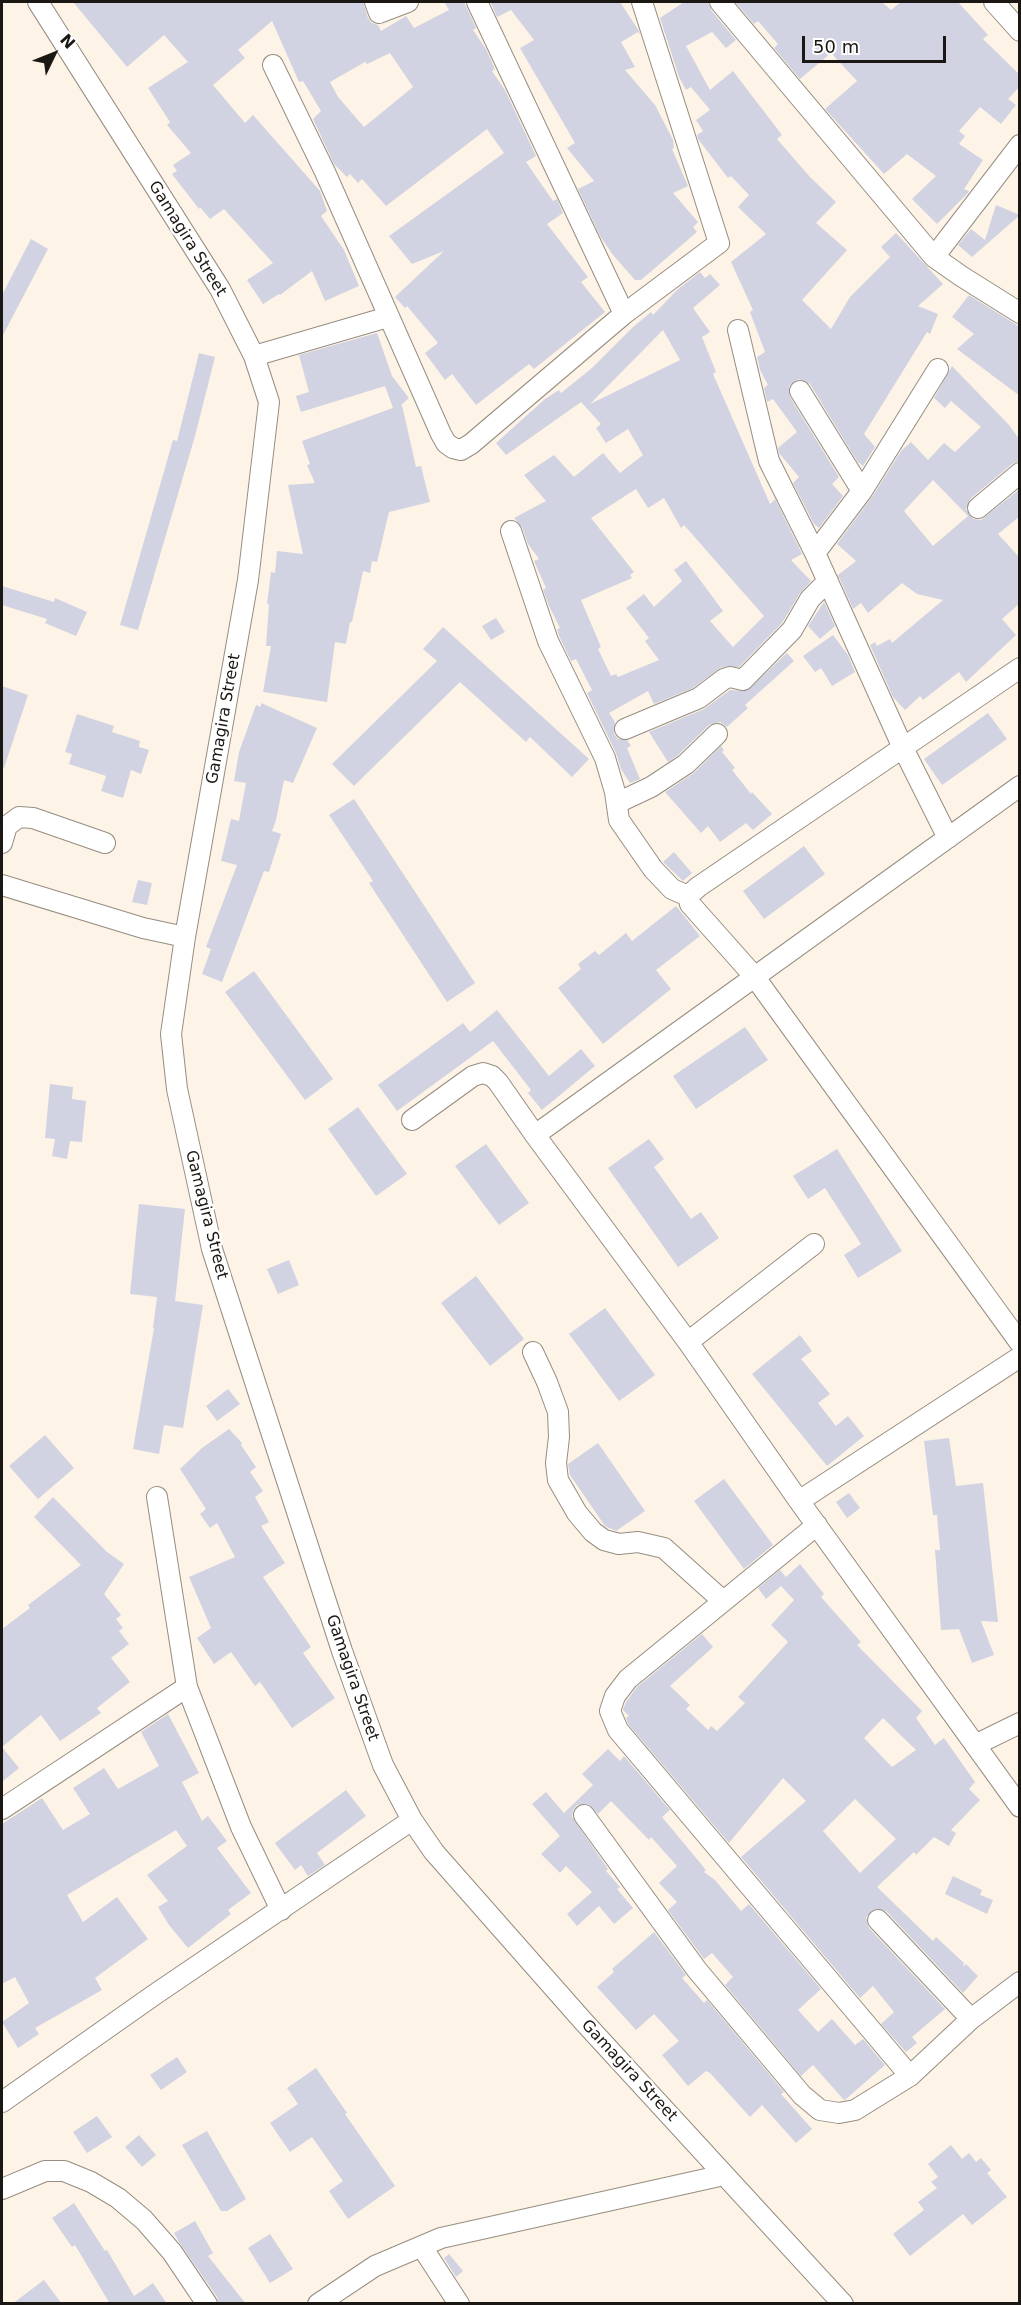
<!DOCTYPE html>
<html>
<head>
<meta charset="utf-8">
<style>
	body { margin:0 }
	#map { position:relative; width:1021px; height:2305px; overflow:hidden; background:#fdf3e6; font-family:"DejaVu Sans",sans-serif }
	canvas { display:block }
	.frame { position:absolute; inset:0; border:3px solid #1b1713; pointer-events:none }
	.north { position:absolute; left:24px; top:24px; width:60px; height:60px; -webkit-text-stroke:4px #fff; paint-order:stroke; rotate:47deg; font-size:16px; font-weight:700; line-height:24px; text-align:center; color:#1b1713 }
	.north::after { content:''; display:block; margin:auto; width:21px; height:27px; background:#1b1713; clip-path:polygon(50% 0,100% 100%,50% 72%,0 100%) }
	.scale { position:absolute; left:802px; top:36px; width:144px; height:27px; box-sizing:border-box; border:3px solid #1b1713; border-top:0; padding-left:8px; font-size:18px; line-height:21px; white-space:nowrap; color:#1b1713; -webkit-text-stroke:4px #fff; paint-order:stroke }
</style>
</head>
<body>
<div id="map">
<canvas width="1021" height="2305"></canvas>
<div class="frame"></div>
<div class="north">N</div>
<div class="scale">50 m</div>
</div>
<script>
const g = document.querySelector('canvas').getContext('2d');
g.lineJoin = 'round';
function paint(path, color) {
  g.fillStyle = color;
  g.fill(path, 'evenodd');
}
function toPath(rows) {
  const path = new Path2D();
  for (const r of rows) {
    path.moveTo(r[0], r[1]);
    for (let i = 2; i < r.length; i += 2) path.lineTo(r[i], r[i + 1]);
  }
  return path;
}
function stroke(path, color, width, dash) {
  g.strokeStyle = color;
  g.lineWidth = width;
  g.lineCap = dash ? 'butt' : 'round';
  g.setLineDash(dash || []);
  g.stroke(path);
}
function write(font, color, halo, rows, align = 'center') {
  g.font = font + ' "DejaVu Sans",sans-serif';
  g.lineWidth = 5;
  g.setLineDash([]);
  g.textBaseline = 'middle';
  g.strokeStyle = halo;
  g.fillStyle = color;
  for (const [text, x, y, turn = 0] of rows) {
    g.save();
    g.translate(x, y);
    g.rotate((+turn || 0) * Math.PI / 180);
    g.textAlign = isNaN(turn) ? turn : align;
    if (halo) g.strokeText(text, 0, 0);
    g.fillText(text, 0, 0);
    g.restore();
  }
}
paint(toPath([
	[73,2,363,2,368,18,372,23,378,25,381,31,406,16,414,28,449,10,444,2,464,2,476,28,473,30,486,49,495,69,492,71,505,90,536,156,526,162,553,201,557,199,563,213,547,224,588,277,581,282,605,312,534,369,529,364,476,405,452,374,445,380,425,353,438,343,407,306,405,308,395,297,444,251,412,264,389,236,504,153,487,129,386,206,362,179,358,183,350,174,347,177,334,164,313,119,321,111,303,81,299,82,272,21,238,50,245,58,213,85,245,123,253,115,320,191,327,211,321,216,344,250,359,286,325,301,312,271,280,295,279,294,263,304,247,280,273,263,224,209,210,219,200,207,199,209,172,174,177,171,173,165,191,153,167,125,170,122,148,88,188,62,164,35,127,67],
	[390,53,413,87,364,127,338,97,330,82,365,62,367,64],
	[493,2,620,2,639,31,640,35,638,32,621,42,635,67,625,70,655,105,673,140,674,148,672,149,688,186,673,193,698,222,693,227,697,232,641,280,635,280,613,255,600,236,578,189,594,181,567,148,575,143,520,48,534,40,511,10,497,17,491,3],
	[684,2,708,2,711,10,736,40,726,48,712,32,686,46,710,90,733,71,782,135,777,139,810,177,836,202,816,223,847,250,802,300,831,329,850,297,890,257,881,247,896,233,943,284,918,306,938,314,930,334,927,332,864,434,875,447,863,466,857,461,810,384,799,379,789,386,790,397,839,477,832,484,843,496,819,528,814,524,793,483,799,477,779,453,778,448,797,432,773,399,767,402,764,388,768,385,760,370,757,357,765,352,750,312,753,310,731,262,766,234,738,207,749,195,731,176,728,178,698,139,697,135,703,131,696,120,710,110,691,87,686,90,679,77,660,18],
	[735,2,882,2,891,10,901,2,958,2,988,35,983,39,1020,75,1020,86,1008,99,1016,105,1001,124,980,107,959,131,965,136,959,144,983,160,964,189,969,191,968,193,937,224,912,199,936,176,907,154,884,174,825,109,857,81,831,53,800,79,774,48,778,44,758,21,754,24],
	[996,205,1020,215,972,257,958,245,971,229,985,240],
	[31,239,48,249,2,337,2,295],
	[700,272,705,278,710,274,720,285,693,308,710,332,702,337,716,372,713,374,770,504,775,499,802,554,791,560,811,581,800,593,782,623,739,667,727,666,720,668,693,688,654,704,648,691,609,713,615,722,614,734,618,739,627,740,631,746,627,748,640,779,630,783,621,769,616,753,587,693,592,690,576,659,571,661,559,636,557,629,560,628,549,606,543,590,546,588,534,561,539,559,528,544,522,527,514,518,546,501,524,475,554,455,574,477,603,453,620,473,643,455,628,429,606,443,596,428,601,424,581,402,506,455,496,443,545,399,559,390,561,393,592,368,632,328,651,312,653,315,677,290],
	[663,330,680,360,590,404],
	[636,489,648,508,664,498,681,528,684,525,764,616,733,647,710,621,723,611,686,561,674,570,682,581,654,607,644,594,626,608,649,638,645,641,659,660,618,677,616,674,611,676,598,649,601,647,581,600,632,578,630,575,634,572,591,518],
	[969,295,1020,327,1020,396,957,349,974,334,952,317],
	[377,333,392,376,409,398,400,406,402,405,416,467,421,466,430,502,389,512,377,562,372,561,370,573,363,571,352,622,350,622,346,644,335,642,327,702,263,692,271,646,266,646,269,604,267,604,271,572,275,573,277,551,303,554,288,485,315,483,307,465,310,464,302,441,393,408,385,386,301,412,296,396,309,392,299,355],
	[199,353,215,357,195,436,138,630,120,625,173,440,177,441],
	[952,366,1009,425,1020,440,1020,461,1012,464,970,499,966,509,973,519,981,520,1020,489,1020,516,998,534,1020,558,1020,603,1002,619,1016,635,966,682,959,672,923,700,920,696,905,710,893,697,870,645,875,642,877,646,890,639,892,643,943,600,917,594,902,583,868,613,861,603,853,609,838,575,856,561,837,544,872,497,901,451,911,442,928,460,944,443,955,452,981,427,951,401,945,408,934,398],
	[933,480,968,516,933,546,904,511],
	[2,586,54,602,55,598,87,612,76,636,45,623,47,619,2,605],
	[824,602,835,626,820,639,808,626],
	[496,618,505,632,491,640,482,626],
	[443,627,589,759,572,777,530,737,526,742,460,682,354,786,332,764,437,661,423,649],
	[833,635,848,655,855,672,832,686,821,668,815,672,803,656],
	[787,653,794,661,745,705,748,708,727,727,720,722,709,725,678,755,668,762,649,732,704,709,730,690,747,691],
	[2,686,28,695,4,768,2,767],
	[261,703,317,728,293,783,284,780,276,820,272,831,281,834,269,872,264,871,222,982,202,974,211,949,206,947,237,865,221,861,231,819,239,821,246,783,234,781,239,752,256,705,261,707],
	[988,713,1007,739,942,785,924,759],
	[77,714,114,726,112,732,140,741,139,747,149,750,141,774,131,770,123,798,101,791,106,776,69,764,72,754,65,752],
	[721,746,724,750,722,752,735,768,732,770,751,794,752,792,772,814,753,830,746,823,720,842,708,826,701,833,665,792,694,773],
	[354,799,475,983,447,1002,369,883,373,881,329,815],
	[804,846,825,874,764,919,743,891],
	[674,852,692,873,683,881,663,862],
	[138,880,152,883,147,905,132,902],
	[676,906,700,936,656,970,671,989,603,1044,558,988,581,969,578,964,595,951,599,955,626,933,632,941],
	[254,971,333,1079,305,1100,225,992],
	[497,1010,549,1076,581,1049,595,1066,542,1110,528,1093,531,1090,493,1041,397,1111,378,1085,463,1023,470,1032],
	[745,1027,768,1060,696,1109,673,1076],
	[50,1084,73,1087,72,1099,86,1101,82,1142,70,1141,67,1159,52,1156,55,1139,45,1138],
	[358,1107,407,1174,376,1196,328,1129],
	[649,1139,664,1159,654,1167,691,1219,701,1212,719,1238,678,1267,608,1168],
	[486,1144,529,1203,499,1225,455,1166],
	[837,1149,902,1251,858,1278,844,1255,861,1244,825,1188,808,1199,793,1176],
	[139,1204,185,1209,175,1301,203,1305,183,1428,164,1425,159,1454,133,1449,154,1328,153,1328,157,1297,130,1294],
	[289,1260,299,1285,278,1294,267,1269],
	[476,1276,524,1339,490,1366,441,1303],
	[605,1308,655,1375,619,1401,569,1334],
	[800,1335,812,1351,801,1359,830,1394,818,1403,836,1426,848,1416,864,1436,827,1466,752,1374],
	[228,1389,240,1404,217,1421,206,1406],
	[229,1429,242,1443,241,1445,256,1467,250,1472,263,1491,255,1497,269,1522,261,1526,285,1563,263,1577,311,1647,303,1653,335,1698,292,1728,260,1682,255,1686,231,1652,214,1664,197,1638,211,1628,189,1577,235,1557,217,1523,210,1528,200,1514,206,1509,180,1469,202,1448],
	[45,1435,74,1468,38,1499,9,1466],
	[949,1438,956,1486,983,1483,998,1622,981,1621,994,1655,972,1663,959,1629,941,1630,935,1550,940,1550,937,1515,933,1515,924,1441],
	[598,1443,645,1511,616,1531,605,1526,570,1475,568,1464],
	[724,1479,773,1545,744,1569,694,1501],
	[849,1493,860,1508,847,1518,836,1502],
	[53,1497,107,1552,124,1564,104,1594,121,1615,116,1619,123,1628,119,1631,129,1644,111,1658,130,1682,97,1708,101,1713,60,1741,41,1715,2,1747,19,1768,2,1782,2,1629,30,1608,28,1605,81,1565,34,1517],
	[800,1564,824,1594,821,1597,861,1642,857,1645,922,1711,916,1718,935,1745,944,1738,975,1782,969,1789,980,1800,951,1830,956,1833,949,1846,934,1837,916,1855,914,1852,877,1887,933,1941,936,1937,964,1963,963,1967,966,1964,978,1976,963,1993,886,1911,875,1909,866,1917,869,1928,945,2009,912,2037,917,2043,906,2052,881,2024,894,2012,873,1986,860,1998,741,1857,806,1801,783,1778,729,1843,628,1724,626,1718,629,1716,623,1710,626,1702,637,1687,702,1634,713,1647,670,1686,690,1705,686,1709,708,1730,711,1726,717,1731,745,1703,738,1697,788,1642,771,1625,794,1600,781,1586,766,1599,758,1588,780,1570,786,1577],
	[883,1718,916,1750,892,1767,864,1738],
	[855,1799,896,1839,860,1873,823,1831],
	[168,1714,199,1773,182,1782,202,1821,208,1816,227,1841,217,1848,251,1893,228,1910,231,1914,188,1948,169,1925,158,1907,168,1901,147,1875,187,1846,176,1830,67,1895,83,1922,117,1897,148,1939,95,1978,102,1990,35,2028,39,2034,18,2048,2,2022,29,2003,15,1977,2,1984,2,1824,42,1798,63,1830,90,1814,73,1788,104,1768,118,1789,159,1766,141,1732],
	[608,1749,620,1761,624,1756,670,1810,662,1817,706,1870,704,1872,715,1880,741,1911,749,1904,821,1989,798,2010,818,2032,832,2019,855,2045,863,2039,885,2065,846,2099,844,2100,813,2065,801,2076,725,1985,733,1977,712,1953,704,1959,668,1910,677,1902,659,1883,677,1866,651,1837,649,1840,611,1801,598,1814,588,1804,577,1805,573,1810,572,1817,608,1869,606,1871,620,1887,617,1889,633,1908,614,1924,599,1906,577,1926,567,1914,592,1892,566,1866,560,1873,541,1854,560,1836,532,1804,546,1792,564,1813,593,1785,582,1774],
	[346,1790,366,1816,317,1853,325,1865,308,1876,301,1865,295,1870,275,1843],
	[953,1876,982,1890,980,1895,993,1900,987,1914,945,1894],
	[654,1932,686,1975,682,1978,704,2003,707,2000,784,2092,781,2094,812,2129,796,2143,762,2105,750,2117,710,2073,706,2071,688,2086,662,2055,679,2041,654,2014,636,2030,597,1987,614,1972,612,1969],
	[177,2057,187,2072,161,2090,150,2075],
	[316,2068,347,2113,345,2114,395,2186,348,2219,329,2191,343,2181,312,2137,290,2152,270,2123,298,2104,287,2088],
	[97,2116,112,2137,87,2153,73,2132],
	[207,2131,246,2199,227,2211,221,2211,182,2145],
	[139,2135,156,2155,142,2167,125,2147],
	[951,2145,962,2159,969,2153,976,2162,981,2158,991,2170,987,2173,1007,2197,972,2225,963,2214,910,2256,893,2234,924,2210,918,2202,937,2188,931,2182,938,2177,928,2164],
	[74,2203,105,2251,107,2250,134,2296,153,2283,167,2304,110,2304,75,2245,72,2247,52,2218],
	[195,2221,213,2253,208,2256,246,2304,219,2304,217,2297,179,2242,174,2233],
	[270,2234,293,2269,270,2283,248,2248],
	[449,2254,463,2271,456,2277,444,2258],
	[44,2280,62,2304,12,2304]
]), '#d2d3e2');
const minor = toPath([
	[38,2,220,289,254,356,269,402,248,580,185,937,171,1034,177,1089,212,1249,342,1651,383,1765,412,1820,434,1852,583,2021,843,2304],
	[375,2,379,13,408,2],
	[477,2,624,314],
	[720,2,934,257,961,276,1020,313],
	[994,2,1020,31],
	[273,65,325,172,441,434,446,443,453,448,461,450,471,444,624,314,719,243,642,2],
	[934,257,1020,145],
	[738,330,769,461,815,553,903,748,948,838],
	[254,356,388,317],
	[800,391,862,491],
	[978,508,1020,473],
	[511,531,548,641,605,758,615,792,619,820,653,869,672,889,688,896],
	[815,553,862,491,938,369],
	[1020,668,698,887,688,896,690,904,754,976,1020,1343],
	[625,729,699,698,724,679,730,677,743,680,792,630,810,599,828,581],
	[617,803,651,787,686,764,717,734],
	[2,843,7,826,19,817,33,818,105,843],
	[2,885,143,928,185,937],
	[412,1120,473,1076,483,1073,492,1076,498,1082,535,1135,688,1342,799,1501,1020,1807],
	[535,1135,1020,786],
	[688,1342,814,1244],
	[533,1352,547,1382,558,1412,559,1437,556,1463,558,1480,577,1513,593,1532,604,1540,619,1544,638,1542,664,1548,723,1601],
	[157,1497,187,1687,241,1827,281,1910],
	[799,1501,1020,1357],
	[817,1525,628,1679,615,1696,610,1711,618,1730,910,2076,971,2019,1020,1982],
	[975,1745,1020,1723],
	[2,1809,187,1687],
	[584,1815,697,1970,802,2095,820,2110,839,2113,855,2110,910,2076],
	[878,1920,971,2019],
	[2,2102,154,1995,412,1820],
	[2,2189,45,2171,64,2171,91,2182,118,2198,144,2220,172,2252,207,2304],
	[422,2247,459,2304],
	[318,2304,375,2266,441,2238,724,2175]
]);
stroke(minor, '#968d80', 22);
stroke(minor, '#fff', 20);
write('16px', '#1b1713', '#fff', [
	["Gamagira Street",187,239,58],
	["Gamagira Street",224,719,-80],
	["Gamagira Street",206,1215,76],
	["Gamagira Street",352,1678,71],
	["Gamagira Street",629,2071,47]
]);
</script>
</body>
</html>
